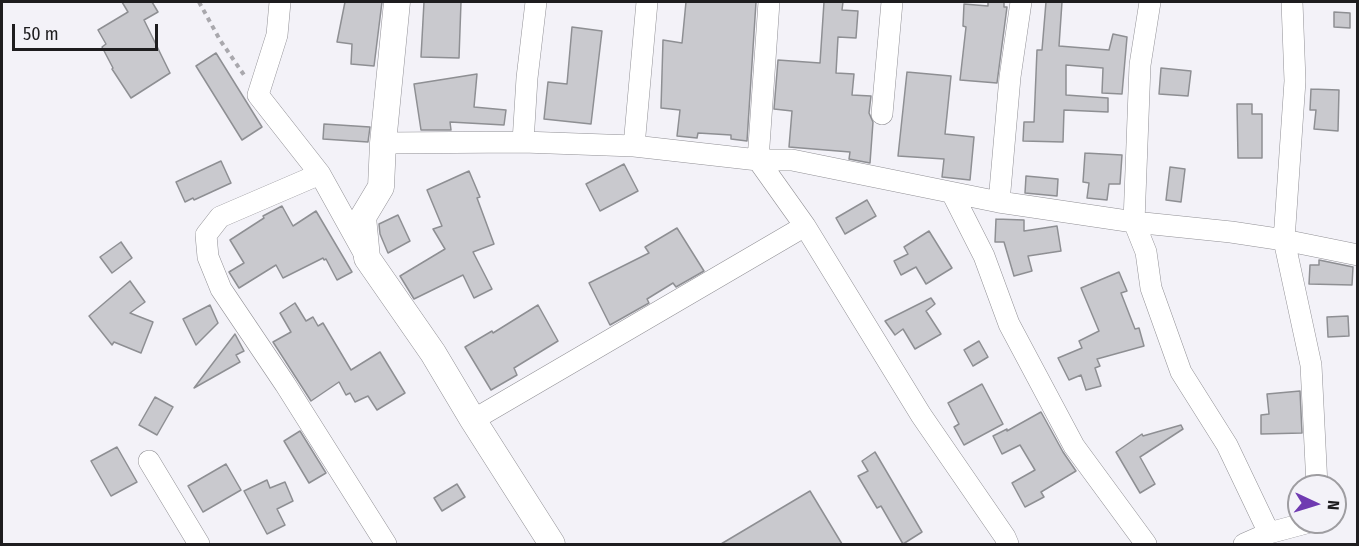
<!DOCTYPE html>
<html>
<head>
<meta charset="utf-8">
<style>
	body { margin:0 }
	#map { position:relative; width:1359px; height:546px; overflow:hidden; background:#f3f2f8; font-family:"Fira Sans Condensed",sans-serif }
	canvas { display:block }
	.frame { position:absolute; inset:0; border:3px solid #1e1d1f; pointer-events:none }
	.north { position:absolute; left:1287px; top:474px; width:60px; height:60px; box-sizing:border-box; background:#f3f2f8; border:2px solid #9e9da1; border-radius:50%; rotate:94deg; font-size:16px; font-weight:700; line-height:24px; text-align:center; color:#1e1d1f }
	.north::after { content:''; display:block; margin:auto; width:21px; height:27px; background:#6f3ab1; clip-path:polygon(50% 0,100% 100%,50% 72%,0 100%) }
	.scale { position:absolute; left:12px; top:24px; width:146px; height:27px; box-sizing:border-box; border:3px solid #1e1d1f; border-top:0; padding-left:8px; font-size:18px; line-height:21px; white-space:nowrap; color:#1e1d1f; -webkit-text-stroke:4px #f3f2f8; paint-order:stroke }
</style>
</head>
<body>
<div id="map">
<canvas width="1359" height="546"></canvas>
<div class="frame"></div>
<div class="north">N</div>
<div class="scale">50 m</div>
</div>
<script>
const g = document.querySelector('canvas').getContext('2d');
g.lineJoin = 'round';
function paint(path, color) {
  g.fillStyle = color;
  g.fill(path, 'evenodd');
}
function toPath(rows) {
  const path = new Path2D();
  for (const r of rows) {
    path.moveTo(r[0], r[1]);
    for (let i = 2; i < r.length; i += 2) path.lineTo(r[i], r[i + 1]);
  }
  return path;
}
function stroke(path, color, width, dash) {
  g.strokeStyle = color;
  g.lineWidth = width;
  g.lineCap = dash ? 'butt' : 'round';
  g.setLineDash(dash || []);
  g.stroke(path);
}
const building = toPath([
	[122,2,152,2,158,12,144,20,170,73,131,98,112,69,113,68,102,47,106,44,98,30,128,12,122,2],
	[345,2,382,2,374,66,351,64,352,44,337,42,345,2],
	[424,2,461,2,459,58,421,57,424,2],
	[686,2,756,2,747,141,731,139,731,135,698,133,697,138,677,136,680,110,661,108,663,40,682,43,686,2],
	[824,2,843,2,842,10,858,11,856,38,838,37,836,73,854,74,852,95,871,96,869,113,873,122,870,163,849,159,850,152,789,147,792,111,774,109,778,60,820,63,824,2],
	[988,2,1004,2,1004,7,1007,7,997,83,960,80,966,27,963,26,964,4,988,6,988,2],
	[1046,2,1062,2,1059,46,1109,50,1113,34,1127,37,1122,94,1102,93,1103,68,1066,65,1066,95,1108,98,1108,112,1064,110,1063,142,1023,141,1024,122,1034,122,1037,50,1042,50,1046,2],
	[1334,12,1350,13,1350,28,1334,27,1334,12],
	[572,27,602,31,591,124,544,119,548,82,567,84,572,27],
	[216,53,262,127,242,140,196,66,216,53],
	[1161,68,1191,71,1188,96,1159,94,1161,68],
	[907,72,951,76,945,134,974,137,970,180,942,177,944,159,898,156,907,72],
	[477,74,474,107,506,110,504,125,450,122,451,130,421,130,414,84,477,74],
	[1311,89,1339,90,1338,131,1314,129,1316,110,1310,110,1311,89],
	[1237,104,1252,104,1252,114,1262,114,1262,158,1238,158,1237,104],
	[324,124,370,127,368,142,323,139,324,124],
	[1085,153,1122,155,1120,184,1109,184,1107,200,1087,198,1089,183,1083,182,1085,153],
	[221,161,231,183,194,200,193,198,185,202,176,182,221,161],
	[624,164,638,191,600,211,586,184,624,164],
	[1170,167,1185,169,1181,202,1166,200,1170,167],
	[469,171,480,197,477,198,494,244,473,252,492,289,474,298,463,275,414,299,400,276,445,249,433,229,442,226,427,190,469,171],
	[1026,176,1058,179,1057,196,1025,193,1026,176],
	[867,200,876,216,845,234,836,218,867,200],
	[282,206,293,226,316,211,352,272,337,280,326,259,324,260,323,258,283,278,276,265,239,288,229,272,244,263,230,240,264,218,263,216,282,206],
	[398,215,410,241,388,253,380,234,379,224,398,215],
	[996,219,1024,220,1024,231,1057,226,1061,251,1028,256,1032,271,1014,276,1004,242,995,242,996,219],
	[677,228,704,271,676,287,673,283,647,299,649,303,610,325,589,283,649,253,645,247,677,228],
	[929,231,952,268,926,284,916,267,901,275,894,261,908,254,904,247,929,231],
	[121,242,132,258,112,273,100,257,121,242],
	[1319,260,1353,267,1352,285,1309,284,1310,265,1319,265,1319,260],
	[1119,272,1127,291,1121,293,1135,329,1139,328,1144,346,1097,359,1100,366,1095,368,1101,386,1086,390,1081,375,1069,380,1058,358,1082,348,1079,341,1099,331,1081,288,1119,272],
	[130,281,145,302,130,313,153,322,141,353,114,342,112,345,89,316,130,281],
	[931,298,935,304,926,311,941,334,915,349,903,329,895,335,885,321,931,298],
	[295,303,306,321,313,317,318,326,323,323,351,370,380,352,405,393,377,410,368,396,355,402,350,393,346,395,339,382,311,401,273,342,291,332,280,313,295,303],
	[210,305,218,323,196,345,183,319,210,305],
	[538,305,558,341,514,368,517,375,491,390,465,347,492,331,493,333,538,305],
	[1348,316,1349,336,1328,337,1327,317,1348,316],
	[235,334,244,351,236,355,240,362,194,388,235,334],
	[979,341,988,357,973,366,964,350,979,341],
	[982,384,1003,424,964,445,954,427,959,424,948,403,982,384],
	[1300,391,1302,433,1261,434,1261,415,1269,414,1267,394,1300,391],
	[155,397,173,407,157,435,139,425,155,397],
	[1041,412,1063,452,1076,471,1041,492,1044,497,1025,507,1012,483,1035,470,1020,445,1002,454,993,436,1007,429,1007,431,1041,412],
	[1181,425,1183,429,1140,457,1155,484,1140,493,1116,452,1142,434,1143,436,1181,425],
	[300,431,326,473,309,483,284,441,300,431],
	[117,447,137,482,111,496,91,461,117,447],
	[875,452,922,532,903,544,881,506,877,508,858,476,868,471,862,461,875,452],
	[226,464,241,490,203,512,188,486,226,464],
	[267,480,270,488,285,482,293,501,277,509,285,525,267,534,244,491,267,480],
	[457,484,465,497,442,511,434,498,457,484],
	[810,491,842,544,721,544,810,491]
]);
paint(building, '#c9c9ce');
stroke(building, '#8e8f93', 1.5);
const minor = toPath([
	[280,2,277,35,258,95,320,174,365,255],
	[769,2,758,160,805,226,921,415,1005,537,1008,544],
	[1150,2,1140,65,1134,222,1146,252,1151,288,1181,372,1227,445,1269,533],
	[1292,2,1295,81,1284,240,1311,365,1317,486],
	[882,114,892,2],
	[523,142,527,78,536,2],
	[383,143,523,142,634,146,758,160,792,160,999,202,1134,222,1231,232,1284,240,1358,255],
	[634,146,647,2],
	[320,174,220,217,206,235,208,257,221,289,285,384,386,544],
	[952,193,984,256,1009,324,1074,446,1146,544],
	[999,202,1010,77,1021,2],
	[473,420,805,226],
	[149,461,199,544],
	[1244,544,1269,533,1310,522]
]);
const tertiary = toPath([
	[397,2,383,143,381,187,363,217,367,258,433,353,473,420,552,544]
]);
stroke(minor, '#919095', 22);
stroke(tertiary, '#919095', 27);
stroke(toPath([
	[199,2,220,40,244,75]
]), '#a9a8ad', 4, [4.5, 4.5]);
stroke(minor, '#fff', 21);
stroke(tertiary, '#fff', 26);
</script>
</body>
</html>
